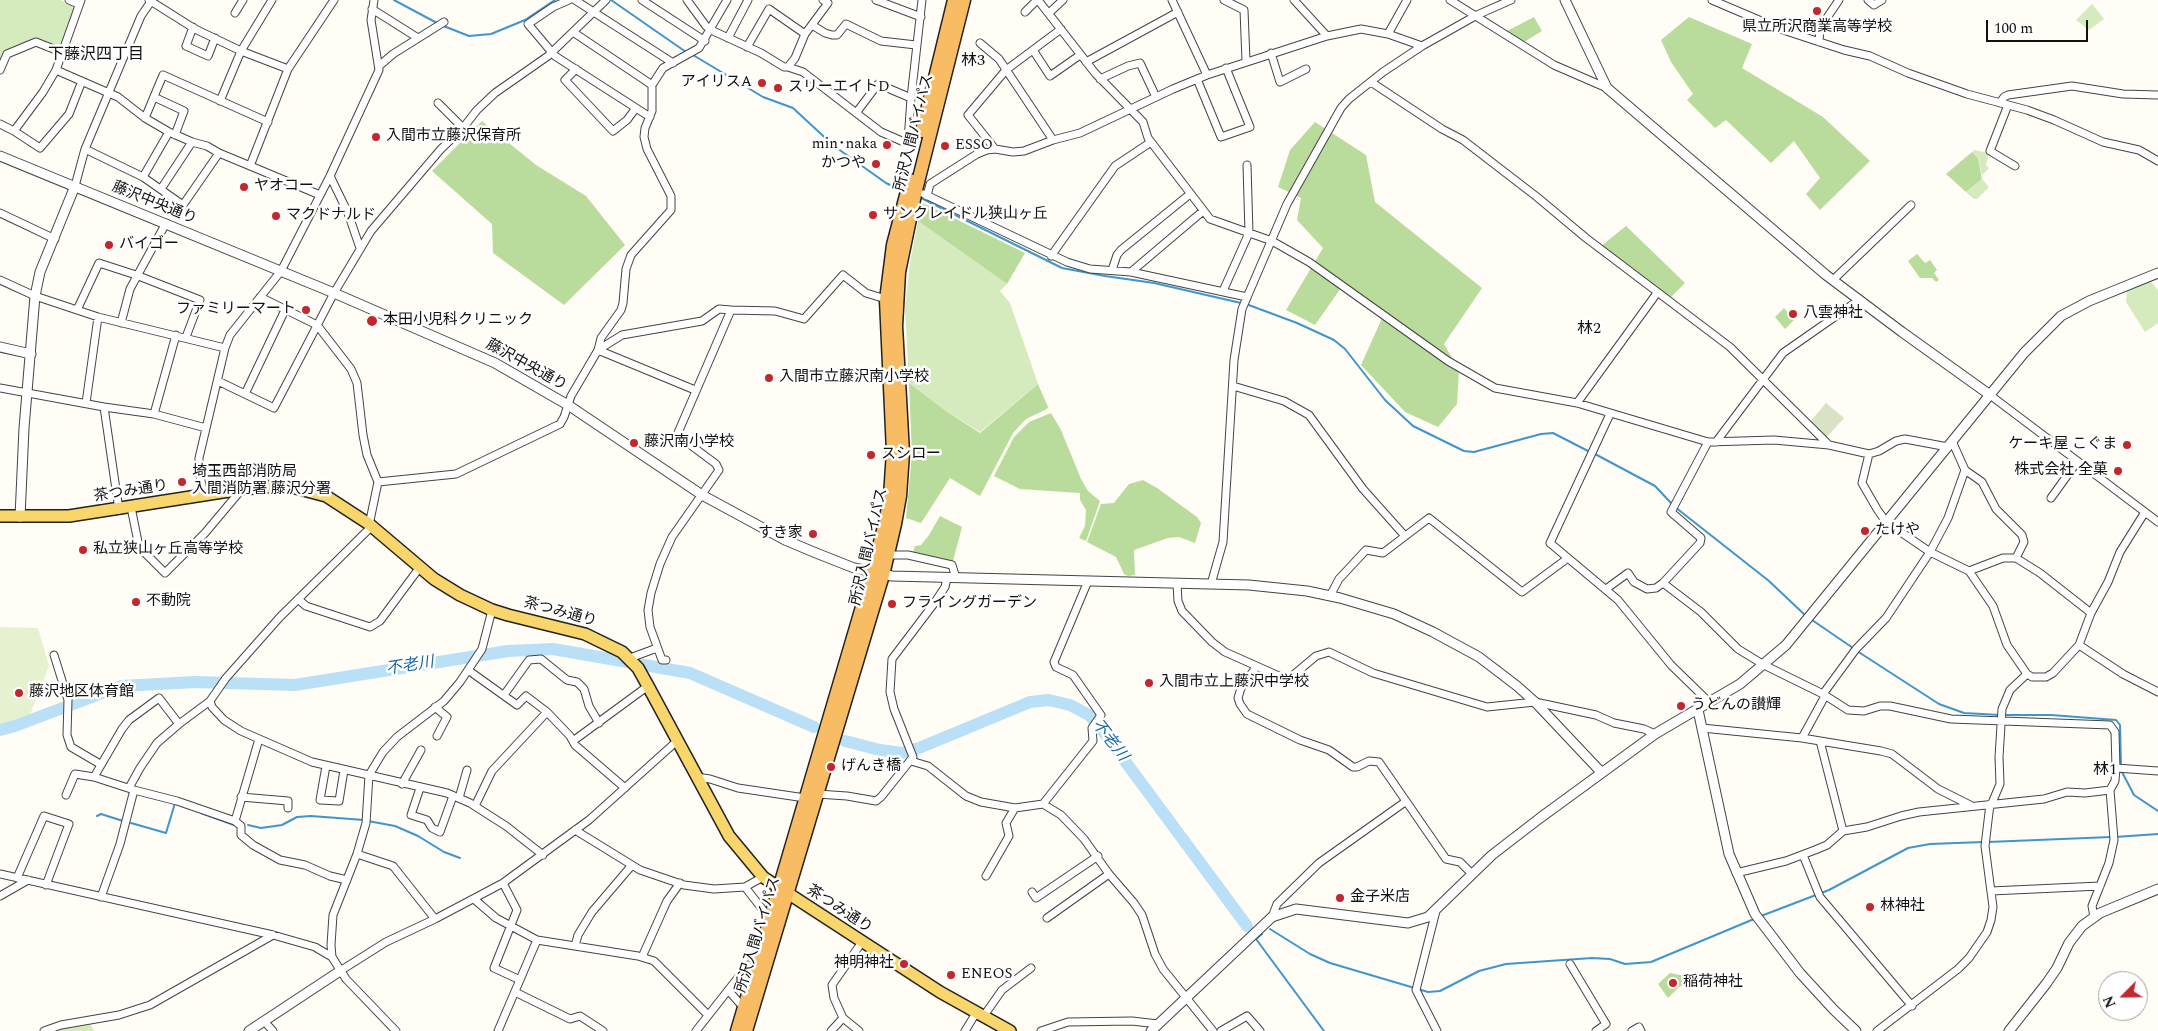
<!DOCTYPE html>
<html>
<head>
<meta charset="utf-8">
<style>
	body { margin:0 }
	#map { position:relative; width:2158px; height:1031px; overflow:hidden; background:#fffdf5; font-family:Spectral,serif }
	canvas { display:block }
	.north { position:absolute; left:2098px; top:971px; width:50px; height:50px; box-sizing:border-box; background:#fff; border:1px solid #a0a0a0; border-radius:50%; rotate:247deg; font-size:14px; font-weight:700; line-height:20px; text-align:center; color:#111 }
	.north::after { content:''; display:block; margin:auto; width:18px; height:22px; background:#c4262e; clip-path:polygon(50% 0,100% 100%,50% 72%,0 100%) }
	.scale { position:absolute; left:1986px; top:20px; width:102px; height:22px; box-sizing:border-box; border:2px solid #111; border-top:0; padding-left:6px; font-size:15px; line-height:18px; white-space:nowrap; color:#111; -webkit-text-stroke:4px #fff; paint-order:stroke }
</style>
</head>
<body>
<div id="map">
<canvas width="2158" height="1031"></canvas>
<div class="north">N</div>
<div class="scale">100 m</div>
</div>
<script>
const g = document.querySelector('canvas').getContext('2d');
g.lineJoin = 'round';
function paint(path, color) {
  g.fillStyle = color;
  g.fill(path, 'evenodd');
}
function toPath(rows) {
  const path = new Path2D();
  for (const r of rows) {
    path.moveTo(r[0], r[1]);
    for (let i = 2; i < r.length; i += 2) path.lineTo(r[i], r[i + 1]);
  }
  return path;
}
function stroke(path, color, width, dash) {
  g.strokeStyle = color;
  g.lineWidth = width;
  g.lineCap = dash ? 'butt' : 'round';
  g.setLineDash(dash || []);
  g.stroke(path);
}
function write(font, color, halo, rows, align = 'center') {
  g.font = font + ' Spectral,"Noto Sans JP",serif';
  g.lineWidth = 5;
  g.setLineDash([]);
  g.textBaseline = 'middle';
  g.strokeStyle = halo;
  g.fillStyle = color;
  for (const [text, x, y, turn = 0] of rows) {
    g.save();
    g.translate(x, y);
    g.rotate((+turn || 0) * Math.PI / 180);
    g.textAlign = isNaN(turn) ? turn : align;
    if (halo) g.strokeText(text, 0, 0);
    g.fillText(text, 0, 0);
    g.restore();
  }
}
paint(toPath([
	[0,0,60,0,71,5,75,11,62,45,57,47,37,39,4,52,0,60],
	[2092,4,2104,19,2089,30,2076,20],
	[1974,150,1989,153,1986,165,1989,168,1982,175,1978,158,1972,152],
	[1982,179,1989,187,1977,199,1974,199,1966,192],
	[918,221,1007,284,1000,291,1010,303,1038,384,980,432,946,411,909,383,905,307,910,263],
	[2151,282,2158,290,2158,323,2145,332,2126,302,2127,291],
	[90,1023,94,1031,54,1031,59,1029]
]), '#d5ebbd');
paint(toPath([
	[1534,17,1542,31,1524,42,1507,31],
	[1689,17,1752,44,1742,68,1823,117,1870,161,1820,210,1806,194,1820,178,1794,141,1771,163,1726,120,1715,128,1687,100,1693,94,1671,62,1661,40],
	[482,121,536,165,586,196,625,245,564,305,493,253,492,224,432,171],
	[1315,122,1366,155,1375,202,1482,288,1444,344,1459,370,1457,404,1438,427,1405,412,1361,365,1383,316,1343,285,1315,325,1286,310,1323,248,1297,220,1301,198,1278,187,1290,150],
	[1972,152,1978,158,1982,179,1966,192,1946,174],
	[923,203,1025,253,1007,284,918,221],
	[1626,226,1685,283,1670,298,1601,246],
	[1917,254,1925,263,1930,260,1937,270,1934,273,1939,280,1936,282,1932,278,1920,278,1908,261],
	[1784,308,1794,320,1785,329,1775,317],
	[909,383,946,411,980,433,1038,384,1048,407,1047,409,1026,419,1013,433,980,496,950,478,921,523,906,518,912,455],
	[1051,413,1061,430,1081,479,1088,491,1100,501,1086,541,1079,538,1085,526,1086,510,1080,500,1080,493,1020,489,994,476,1014,437,1029,422],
	[1143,480,1157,488,1197,517,1201,523,1195,543,1179,537,1168,538,1134,550,1135,575,1128,576,1124,574,1116,557,1087,542,1101,504,1114,503,1129,484],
	[940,516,962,527,953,561,950,562,913,552,915,546,921,545,929,535],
	[1670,973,1680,975,1688,983,1679,987,1668,998,1658,984]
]), '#b9dc9c');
paint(toPath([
	[1826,403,1844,418,1825,439,1809,423]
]), '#d9e3c4');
paint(toPath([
	[0,627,38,628,49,666,28,720,0,726]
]), '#e6f2cf');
stroke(toPath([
	[394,0,437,23],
	[611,0,686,52],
	[441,25,469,36,491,34,525,20,555,0],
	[693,55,763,97,793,108,834,146,886,183,903,191],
	[919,197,1062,268,1105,276,1154,283,1241,303],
	[1246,304,1297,323,1334,340,1345,349,1385,400,1413,426,1464,451,1474,452,1541,434,1553,433,1590,452],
	[1595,454,1655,486,1672,504],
	[1675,507,1769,581,1806,616],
	[1812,620,1853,648],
	[1857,651,1939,704,1964,713,2000,715],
	[2005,715,2051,715,2116,720,2120,725,2121,767],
	[2122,772,2134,795,2158,811],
	[201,813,234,825],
	[97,816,101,814,123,821],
	[368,821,395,826,418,836,444,852,460,858],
	[131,823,166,833,175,803],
	[248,825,261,828,282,825,297,817,311,816,364,820],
	[2115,837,2158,834],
	[1988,842,2111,837],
	[1761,916,1829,890,1908,848,1930,844,1983,842],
	[1270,929,1310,954,1330,963,1428,992,1440,991,1479,971,1506,964,1592,958,1610,959,1625,964,1651,962,1754,919],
	[1262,934,1256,939,1324,1031]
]), '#3f96cf', 2);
stroke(toPath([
	[0,730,15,726,121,686,195,682,295,685,508,651,553,649,690,673,814,727],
	[845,741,880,750,902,753,919,748,1030,702,1049,700,1070,705,1089,715,1099,726,1247,926]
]), '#b9e0f7', 12);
const minor = toPath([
	[69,0,78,4],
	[149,0,195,29,241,51,288,69],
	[569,0,553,7,528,24,555,56,650,117],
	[575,0,673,63],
	[642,0,705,41],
	[687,0,706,26,711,30,761,53,784,67,788,67,795,58,805,34,828,3,823,0],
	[876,0,921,17],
	[1038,0,1095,73,1143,122,1148,138,1210,219,1272,241,1309,262,1448,361,1495,388,1577,403,1708,442,1774,440,1829,445,1869,454,1879,451,1896,441,1905,439,1948,447],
	[1172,0,1207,75],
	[1224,0,1244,10,1246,61],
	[1294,0,1327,36],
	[1450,0,1554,65,1607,88],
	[1712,0,1780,29,1844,50,1870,56,1908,73,1967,94,2027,110,2054,120,2103,142,2139,150,2158,161],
	[1868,0,1874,5,1882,0],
	[372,9,418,38],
	[1025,12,1037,0],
	[235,13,243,0],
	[1049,13,1063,0],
	[812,25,825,33,832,35,837,35,846,24,881,41,916,45],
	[193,27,186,46,208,56,215,38],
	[573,32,652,85],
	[1388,34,1407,0],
	[728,38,748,0],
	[1819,42,1820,28,1839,0],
	[980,43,999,59,1053,140],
	[747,47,769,9,805,34],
	[1033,50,1050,76,1080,55],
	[1271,53,1280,82,1306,69],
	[1086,62,1178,12],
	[379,66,393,54,444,22],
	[788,67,803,72,881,132,904,142,908,141,911,98,922,0],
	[576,69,565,80,613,131,627,120,636,108],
	[0,70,7,54,36,42,61,52],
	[56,70,118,97,145,118,169,132,192,142,207,146,219,153,320,195],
	[1100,79,1128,66,1140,63,1156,97],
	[1197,79,1221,137,1250,127,1226,68],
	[1371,82,1442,129,1463,140,1537,197,1586,238,1730,347,1829,445],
	[154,97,184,111,175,135],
	[220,101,241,51,272,0],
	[438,103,463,128],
	[2000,103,2004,97,2008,95,2072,86,2123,94,2158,95],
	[2008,105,1990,151,2015,166],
	[856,113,878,84,911,98],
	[145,118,163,75,268,122],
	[0,124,14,131,40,148,69,114,82,81],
	[14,131,43,92,56,70,81,0],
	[85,149,143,177,183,205,219,153],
	[995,149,968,115,1006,70,1061,29],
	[250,166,288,69,334,0],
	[330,176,348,213,360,248],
	[143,177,169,132],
	[75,186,85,149,141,16,152,0],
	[161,189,192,142],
	[924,194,1067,262,1090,269,1131,272,1247,297],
	[927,196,930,184,977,154,987,150,995,149,1013,152,1024,151,1053,140,1080,133,1173,89,1207,75,1327,36,1361,29,1388,34,1422,46],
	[0,213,55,239],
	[1051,256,1115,166,1151,142],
	[1112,270,1117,255,1121,250,1190,194],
	[1131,272,1203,211],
	[0,280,35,296,98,317,225,348],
	[1833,280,1911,205],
	[1223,291,1249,233,1247,165],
	[260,297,317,325,351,369,357,383,363,435,367,455,378,482,368,530,280,617,226,678,210,701,212,707,224,720,241,731,312,762,447,793,470,803,506,826,543,855],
	[77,310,99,263,136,275,200,300,186,337],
	[121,323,130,289,166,223],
	[218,381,274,408,334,293,371,231,441,149,463,128,477,110,495,93,548,56,606,0],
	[1233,386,1284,401,1309,415,1363,489,1405,536],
	[0,388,104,407,154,414,206,428],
	[695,390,598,350,622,335,702,321,719,309,731,310],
	[245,394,285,310],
	[1990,395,2158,522],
	[86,403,98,317],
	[1577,403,1657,293],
	[104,407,119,510],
	[154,414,176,335],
	[1610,414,1550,543,1618,600,1671,665,1710,703],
	[1716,442,1783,353,1859,300],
	[1869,454,1862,483,1877,509,1886,522,1930,552,1969,571,1993,606,2007,645,2027,674,2032,677,2046,677,2053,673,2079,645,2091,613,2108,582,2120,552,2145,512],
	[1965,470,1982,482,1996,509,2022,535,2024,542,2016,558],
	[378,482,456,474,560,424,564,417,571,396,598,350,601,338,621,310,623,303,626,269,631,255,671,210,671,196,647,149,644,137,645,128,652,111,652,85,663,68,699,48,727,0],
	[204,495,199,471,199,458,225,348,230,335,281,271,330,176,379,70,371,20,374,0],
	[2051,498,2077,462],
	[131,507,139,547,165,573,205,533,242,489],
	[888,555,908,555,952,565,956,578],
	[1969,571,2003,558,2016,558,2040,573,2091,613],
	[1663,583,1700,543,1701,538,1671,512,1708,442],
	[1177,584,1178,601,1182,611,1212,642,1225,652,1279,676,1287,679,1291,677,1316,656,1329,652,1373,673,1487,707,1535,702,1596,715,1614,723,1644,729,1655,734],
	[1211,584,1223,542,1234,360,1242,309,1287,204,1341,108,1349,99,1383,72,1422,46,1477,15,1511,0],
	[1606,589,1628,573,1634,582,1647,589,1656,588,1663,583,1701,612,1738,649,1764,665,1823,694,1848,710,1864,711,1880,706,1890,706,1951,719,2110,725,2115,732,2116,768],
	[1330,596,1339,579,1366,550,1383,553,1429,518,1522,592,1568,558],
	[298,599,306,606,370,627,380,621,420,567],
	[2079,645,2123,674,2158,692],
	[54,655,68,700,67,735,71,747,100,764],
	[630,658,657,648],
	[666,660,662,660,650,627,648,610,651,593,660,564,672,537,719,470,716,464,677,435,731,310,775,311,804,319,843,275,866,293,889,300],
	[1256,667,1241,688,1238,698,1240,704,1247,714,1300,740,1329,750,1353,767,1357,767,1369,761,1379,762,1446,859,1460,862,1472,874],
	[468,670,517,705,526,696,547,712],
	[1823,694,1856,649,1886,618,1930,552,1948,518,1965,470,1952,441],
	[504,695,529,660,541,659,567,680,577,682,584,689,589,706,599,723],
	[435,707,447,717,437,736],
	[1702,728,1802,738,1881,751,1892,754,1938,789,1970,805],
	[1802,738,1825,696],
	[573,741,648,686],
	[1820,741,1843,831,1867,827,1901,816,1919,812,2044,799,2067,792,2085,793,2110,790],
	[911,761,928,766,966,796,981,802,1015,808,1043,804,1061,815,1084,839,1109,874,1134,903,1142,915,1155,954,1163,969,1213,1031],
	[326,766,320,800,339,801,344,770],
	[94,777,122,729,129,720,159,698,179,724],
	[696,777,710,779,738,788,805,798],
	[402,784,421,750],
	[129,788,140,768,157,743,179,724,210,701],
	[420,788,411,815,427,820,432,828,440,832,453,796],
	[817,794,847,796,876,801,881,797,913,757,894,709,890,692,892,659,933,605,945,587,947,578],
	[66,795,75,774,94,777,134,790,177,801,235,821,259,739],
	[241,797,288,801,288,808],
	[459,798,467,770],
	[1992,803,2000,784,1999,757,2002,709,2010,690,2027,674],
	[1043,804,1093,741,1092,728,1101,715,1073,675,1056,667,1054,662,1088,581],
	[475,806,492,771,547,712,570,736,575,745,625,788],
	[235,821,241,826,241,835,253,845,280,860,305,865,330,876,347,880],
	[575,830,640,870,684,885,714,889,745,887,763,877],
	[357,854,393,866,435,919],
	[1803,855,1820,897,1912,1006],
	[1736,873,1786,861,1815,850,1827,845,1843,831],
	[0,874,273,935,315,947,332,957,346,979,396,1031],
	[986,876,1009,836,1006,823,1015,808],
	[17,878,44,816,69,824,46,885],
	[503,883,517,910,494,968,520,980],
	[745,887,770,919],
	[1991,891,2100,886],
	[1032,892,1036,898,1098,856],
	[0,896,28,880],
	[101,897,120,844,134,790],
	[474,899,496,918,537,940,638,956,654,961,708,1015],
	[1436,911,1416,990,1437,1031],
	[1272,917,1277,904,1319,863,1405,802],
	[2094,917,2092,906,2109,863,2114,840,2110,790,2115,781,2116,768,2158,771],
	[1047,918,1109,874],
	[575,946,578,935,592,912,632,865],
	[332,957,331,945,333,915,357,854,366,823,369,775,383,752,397,737,444,701,460,682,482,649,492,610],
	[642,957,667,901,680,883],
	[1570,964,1606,1024,1596,1031],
	[340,971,386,942,435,919,503,883,589,820,677,741],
	[728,990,743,1007],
	[515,992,570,1019,580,1016,603,1031],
	[983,1017,1002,990,1031,968],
	[264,1021,273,1031],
	[44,1031,61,1025,119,1015,150,1005,273,935],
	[498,1031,537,940],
	[696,1031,748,965,757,966],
	[831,1031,843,1018],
	[859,1031,843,1018,834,998,832,985,862,942],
	[965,1031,976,1013],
	[1041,1031,1068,1022,1132,1021,1158,1024],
	[1221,1031,1247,1016,1260,1031],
	[1632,1031,1639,1027,1641,1031],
	[1877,1031,1958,969,1969,958,1987,932,1991,920,1993,907,1985,846,1990,804]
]);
const tertiary = toPath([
	[1565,0,1607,88,1826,275,1902,332,1990,395],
	[0,156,334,293,495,363,568,405,702,495,785,540,816,553,854,568,892,576,1249,585,1307,591,1340,598,1394,614,1433,632,1479,657,1517,686,1535,702,1601,772],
	[0,347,31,354],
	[20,517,24,428,35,296,40,272,75,186],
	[1698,710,1729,854,1755,914,1800,973,1833,1009,1856,1031],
	[249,1031,340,971],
	[1151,1031,1272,917,1296,909,1408,923,1428,917,1492,855,1540,818,1655,734,1740,684,1786,645,2024,353,2061,316,2089,301,2158,273],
	[2009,1031,2046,984,2057,968,2069,943,2082,926,2100,913,2158,889]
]);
const primary = toPath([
	[0,516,69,516,242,489,277,486,292,487,326,496,369,524,434,579,460,595,492,610,508,615,585,634,622,652,638,668,648,686,729,836,763,877,940,992,1010,1031]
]);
const trunk = toPath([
	[922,131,954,0],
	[737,1031,872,573,885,523,890,496,893,452,886,300,893,245,910,180],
	[746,1031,883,575,895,524,900,496,903,453,896,326,899,272,916,190,964,0]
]);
stroke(minor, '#444', 9);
stroke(tertiary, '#444', 11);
stroke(primary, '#222', 14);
stroke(trunk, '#222', 15);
stroke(minor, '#fff', 7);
stroke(tertiary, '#fff', 9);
stroke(primary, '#f9d66b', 11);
stroke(trunk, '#f7bc64', 12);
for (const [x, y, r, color] of [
	[1817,11,5,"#c4262e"],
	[762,83,5,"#c4262e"],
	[778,88,5,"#c4262e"],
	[376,137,5,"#c4262e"],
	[887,145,5,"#c4262e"],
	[945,146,5,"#c4262e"],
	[876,164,5,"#c4262e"],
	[244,187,5,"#c4262e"],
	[873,215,5,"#c4262e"],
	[276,216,5,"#c4262e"],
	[109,245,5,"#c4262e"],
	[306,310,5,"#c4262e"],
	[1793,314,5,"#c4262e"],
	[372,321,6,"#c4262e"],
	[769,378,5,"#c4262e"],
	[634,443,5,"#c4262e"],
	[2127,445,5,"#c4262e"],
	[871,455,5,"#c4262e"],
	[2118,471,5,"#c4262e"],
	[182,482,5,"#c4262e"],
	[1865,531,5,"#c4262e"],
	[813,534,5,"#c4262e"],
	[83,550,5,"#c4262e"],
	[136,602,5,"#c4262e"],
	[892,604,5,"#c4262e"],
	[1149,683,5,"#c4262e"],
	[19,693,5,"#c4262e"],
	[1681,706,5,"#c4262e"],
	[831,767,5,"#c4262e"],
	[1340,898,5,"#c4262e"],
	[1870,907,5,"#c4262e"],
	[904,964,5,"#c4262e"],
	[951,975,5,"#c4262e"],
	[1673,983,5,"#c4262e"]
]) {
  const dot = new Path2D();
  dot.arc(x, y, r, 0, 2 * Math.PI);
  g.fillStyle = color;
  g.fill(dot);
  stroke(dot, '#fff', 2);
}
write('15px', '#111', '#fff', [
	["県立所沢商業高等学校",1817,28,"center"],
	["アイリスA",752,83,"right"],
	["スリーエイトD",788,88],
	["入間市立藤沢保育所",386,137],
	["min･naka",877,145,"right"],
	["ESSO",955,146],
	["かつや",866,164,"right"],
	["ヤオコー",254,187],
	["サンクレイドル狭山ヶ丘",883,215],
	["マクドナルド",286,216],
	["バイゴー",119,245],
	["ファミリーマート",296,310,"right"],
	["八雲神社",1803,314],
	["本田小児科クリニック",383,321],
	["入間市立藤沢南小学校",779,378],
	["藤沢南小学校",644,443],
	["ケーキ屋 こぐま",2117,445,"right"],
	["スシロー",881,455],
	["株式会社 全菓",2108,471,"right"],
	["埼玉西部消防局",192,473],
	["入間消防署 藤沢分署",192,490],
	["たけや",1875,531],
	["すき家",803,534,"right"],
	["私立狭山ヶ丘高等学校",93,550],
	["不動院",146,602],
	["フライングガーデン",902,604],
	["入間市立上藤沢中学校",1159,683],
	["藤沢地区体育館",29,693],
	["うどんの讃輝",1691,706],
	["げんき橋",841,767],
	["金子米店",1350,898],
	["林神社",1880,907],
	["神明神社",894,964,"right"],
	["ENEOS",961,975],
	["稲荷神社",1683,983]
], 'left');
write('15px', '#111', '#fff', [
	["所沢入間バイパス",915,133,-76],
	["藤沢中央通り",154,204,22],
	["藤沢中央通り",526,366,29],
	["茶つみ通り",131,492,-9],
	["所沢入間バイパス",870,547,-77],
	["茶つみ通り",560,613,15],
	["茶つみ通り",839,910,33],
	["所沢入間バイパス",759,935,-73]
]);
write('16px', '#111', '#fff', [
	["下藤沢四丁目",96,56],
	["林3",973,62],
	["林2",1589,330],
	["林1",2105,771]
]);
write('italic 16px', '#1768a6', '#fff', [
	["不老川",410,667,-9],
	["不老川",1109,741,52]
]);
</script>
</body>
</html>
